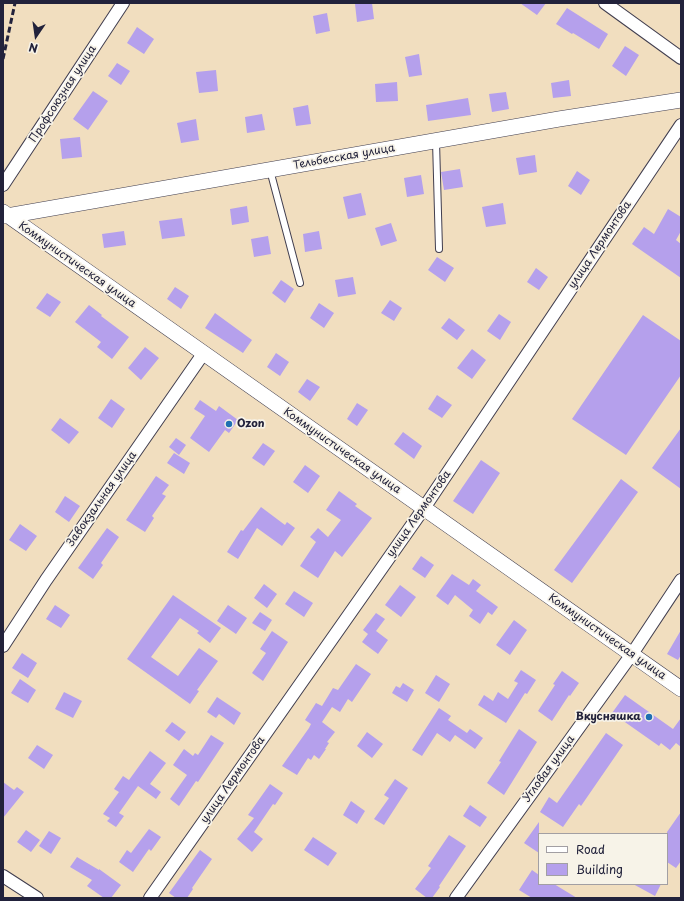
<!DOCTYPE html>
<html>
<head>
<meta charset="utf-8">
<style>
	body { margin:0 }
	#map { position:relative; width:684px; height:901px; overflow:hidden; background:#f1debf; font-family:"Playpen Sans",sans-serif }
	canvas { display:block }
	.frame { position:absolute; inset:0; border:4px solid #22223b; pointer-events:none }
	.legend { position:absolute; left:538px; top:833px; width:130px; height:52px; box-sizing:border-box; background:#f7f3e8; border:1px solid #a29fa3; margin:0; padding:5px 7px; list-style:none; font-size:12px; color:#22223b }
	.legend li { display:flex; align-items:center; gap:8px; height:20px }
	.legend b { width:20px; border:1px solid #a29fa3 }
	.north { position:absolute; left:16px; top:16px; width:40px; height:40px; -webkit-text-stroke:3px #f7f3e8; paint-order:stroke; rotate:193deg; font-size:11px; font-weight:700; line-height:16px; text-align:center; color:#22223b }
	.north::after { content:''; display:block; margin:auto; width:14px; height:18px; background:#22223b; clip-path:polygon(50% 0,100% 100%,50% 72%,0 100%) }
</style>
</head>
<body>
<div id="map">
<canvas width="684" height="901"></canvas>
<div class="frame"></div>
<ul class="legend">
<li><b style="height:5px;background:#fff"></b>Road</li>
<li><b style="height:11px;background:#b5a0ec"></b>Building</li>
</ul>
<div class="north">N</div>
</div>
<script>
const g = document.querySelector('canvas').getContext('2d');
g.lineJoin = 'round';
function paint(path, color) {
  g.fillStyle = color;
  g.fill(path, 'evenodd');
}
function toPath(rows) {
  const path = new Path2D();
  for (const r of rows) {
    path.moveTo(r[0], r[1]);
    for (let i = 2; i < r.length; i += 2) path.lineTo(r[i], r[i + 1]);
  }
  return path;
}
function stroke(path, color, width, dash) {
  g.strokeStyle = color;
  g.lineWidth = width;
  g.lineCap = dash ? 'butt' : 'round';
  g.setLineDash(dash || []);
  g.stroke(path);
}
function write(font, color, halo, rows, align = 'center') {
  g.font = font + ' "Playpen Sans",sans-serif';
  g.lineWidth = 3.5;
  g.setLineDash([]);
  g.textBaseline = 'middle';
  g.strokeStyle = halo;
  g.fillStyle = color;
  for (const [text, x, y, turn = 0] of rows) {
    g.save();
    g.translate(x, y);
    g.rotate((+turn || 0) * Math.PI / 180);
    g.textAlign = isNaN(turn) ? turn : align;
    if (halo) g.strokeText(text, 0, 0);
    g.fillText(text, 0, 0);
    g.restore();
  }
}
paint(toPath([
	[361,3,372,3,374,19,357,22,355,4],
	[520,3,546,3,537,15],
	[567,8,608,34,599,49,573,33,572,34,556,24],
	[327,13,330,31,316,34,313,16],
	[137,27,154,39,144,54,127,43],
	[625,46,639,55,626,76,612,66],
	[419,54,422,75,409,77,405,57],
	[117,63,130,71,121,85,108,76],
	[216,70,218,91,199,93,196,72],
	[569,80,571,96,553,98,551,83],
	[397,82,398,101,376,102,375,84],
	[93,91,108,101,88,130,73,119],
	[506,92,509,109,492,112,489,94],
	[468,98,471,115,428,121,426,105],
	[308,105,311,124,296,126,293,108],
	[262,114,265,130,247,133,245,117],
	[196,119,199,140,181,143,177,123],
	[80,137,82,157,62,159,60,139],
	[535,155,537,172,519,175,516,158],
	[460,169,463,187,444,190,441,172],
	[577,171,590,180,581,195,568,186],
	[421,175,424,194,407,197,404,178],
	[361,193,366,215,348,219,343,197],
	[503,203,506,224,486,227,482,207],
	[247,206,249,222,232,225,230,209],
	[668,209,681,217,681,231,676,240,681,244,681,278,632,244,644,227,654,234],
	[182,218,185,236,162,239,159,221],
	[391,223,397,241,381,246,375,228],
	[124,231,126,245,104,248,102,234],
	[319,231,322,249,305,252,303,234],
	[268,236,271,254,254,257,251,239],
	[437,257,454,268,445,282,428,270],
	[536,268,548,277,539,290,527,282],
	[353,277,356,294,338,297,335,280],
	[281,280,294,289,285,303,272,293],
	[175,287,189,296,181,309,167,299],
	[47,293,61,302,50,317,36,308],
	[390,300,402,308,394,321,381,313],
	[319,303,334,313,324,328,310,318],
	[89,305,102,315,101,316,129,337,112,359,97,347,101,342,75,322],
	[215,313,252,340,243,353,205,328],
	[499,314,511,322,500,340,487,331],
	[643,315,681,341,681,375,626,455,572,419],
	[449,318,465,330,457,340,441,328],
	[145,347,159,358,141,380,128,368],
	[472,349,486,360,472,379,457,368],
	[276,353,289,362,280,376,267,367],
	[307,379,320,387,310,401,298,392],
	[437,395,452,405,442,418,428,409],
	[111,399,125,409,112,428,98,418],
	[200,400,216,411,219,406,238,420,229,433,225,430,209,452,190,438,205,416,194,409],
	[357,403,368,410,357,426,347,419],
	[60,418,79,432,69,444,51,430],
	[681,428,681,489,652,468],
	[403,432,422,446,414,459,394,444],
	[176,438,186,445,179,455,169,447],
	[263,443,275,451,264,466,252,458],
	[174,453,190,463,184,474,167,463],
	[481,460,500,473,473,514,453,501],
	[305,465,320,476,308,493,293,482],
	[156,476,169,485,162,494,166,496,152,516,154,518,145,532,126,520],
	[621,479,638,492,572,583,554,570],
	[339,491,357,504,355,506,372,518,342,557,335,551,318,578,300,566,316,542,310,537,318,528,328,537,341,520,326,510],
	[65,496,80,506,69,522,55,512],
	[261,507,285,525,287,522,295,528,282,546,257,528,238,559,227,552,241,530,243,531],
	[20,524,37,536,26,551,9,540],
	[107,528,119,537,101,563,103,565,93,579,78,568],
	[421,556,434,565,425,578,412,569],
	[452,574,469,585,473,579,481,585,476,591,498,607,492,615,488,612,480,624,469,616,473,610,455,595,448,605,436,596],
	[264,584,277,594,267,608,254,598],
	[400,585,416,597,401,617,385,605],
	[294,591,313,603,304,617,285,604],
	[173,595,221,628,210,643,197,633,199,631,180,618,151,657,178,676,199,648,218,661,197,690,199,691,190,704,127,659],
	[55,605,70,615,61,628,46,619],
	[228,605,247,618,236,634,217,621],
	[260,612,272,620,265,631,252,623],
	[376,613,385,619,376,631,388,640,378,654,362,642,368,634,363,630],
	[514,620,527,630,510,655,496,645],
	[681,630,681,655,678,660,667,654],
	[272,631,288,642,263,681,252,673,266,653,260,649],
	[22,653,37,663,28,678,12,668],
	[356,664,371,674,352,702,348,699,340,712,332,707,322,722,335,732,327,742,329,743,325,749,326,749,319,759,314,755,311,760,308,758,297,775,282,766,309,728,311,724,305,720,316,703,322,706,333,688,338,690],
	[521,670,536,680,527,694,525,693,506,723,478,705,484,695,493,701,498,692,508,699,518,683,514,681],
	[562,671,579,683,570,696,569,695,552,721,538,711,555,685,553,684],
	[436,675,450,684,439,702,425,693],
	[20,679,36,690,28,703,11,693],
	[403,683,414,690,407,702,392,693,396,686,400,688],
	[64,692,82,701,73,718,55,709],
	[625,695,673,729,681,718,681,747,676,743,670,750,661,743,659,746,612,713],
	[217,697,241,713,234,725,219,714,216,718,207,712],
	[439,708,451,716,448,720,467,733,470,729,483,738,475,749,455,735,450,742,437,733,422,756,412,750],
	[172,722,186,732,179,741,165,731],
	[519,729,537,742,504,795,487,783,501,762,499,761],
	[367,732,383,744,372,758,357,746],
	[606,733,623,745,581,806,579,804,563,827,540,812,549,797,557,803],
	[211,735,224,743,198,782,196,781,179,806,170,799,187,775,173,765,184,749,193,756,195,753,198,755],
	[37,745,53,755,44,769,28,758],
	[150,751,166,763,150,784,161,792,156,799,138,786,119,813,124,816,116,827,107,821,110,818,103,814,119,792,114,789,123,776,129,780],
	[395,779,408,788,384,825,374,819,389,798,384,795],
	[3,782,14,790,17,787,24,792,3,818],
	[270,784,283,793,275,805,273,804,254,832,263,839,252,852,237,839,254,818,248,815],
	[351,801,365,811,357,824,343,815],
	[470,805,487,817,480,827,463,816],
	[681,812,681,861,676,868,667,862,667,832],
	[539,822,539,853,524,843],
	[149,829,161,837,151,851,149,849,133,872,119,862,127,850,131,853],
	[26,830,40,840,31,852,17,842],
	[49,831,61,838,51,854,39,846],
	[449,835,466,846,439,886,440,887,432,898,427,898,415,889,431,868,428,866],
	[313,837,337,853,328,866,304,850],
	[200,850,212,859,192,888,193,889,187,898,176,898,169,893],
	[77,857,99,870,99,869,121,885,111,898,104,898,87,886,92,880,70,867],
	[532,870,539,875,539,884,554,884,577,898,532,898,519,890],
	[633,884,661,884,655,896]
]), '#b5a0ec');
const service = toPath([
	[436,141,439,249],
	[270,170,300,283]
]);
const minor = toPath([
	[605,3,681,58],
	[3,185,123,3],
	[3,646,46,580,203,354],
	[3,876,37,898],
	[150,898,424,508,681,125],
	[456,898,632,654,681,580]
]);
const tertiary = toPath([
	[3,212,681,689],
	[7,216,559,119,681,100]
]);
stroke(service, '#413e4f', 8);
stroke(minor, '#413e4f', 14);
stroke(tertiary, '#413e4f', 16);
stroke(service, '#fff', 6);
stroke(minor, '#fff', 12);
stroke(tertiary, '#fff', 15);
stroke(toPath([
	[3,59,15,3]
]), '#22223b', 3, [6, 3]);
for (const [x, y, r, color] of [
	[229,424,4,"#1f6fb2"],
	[649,717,4,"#1f6fb2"]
]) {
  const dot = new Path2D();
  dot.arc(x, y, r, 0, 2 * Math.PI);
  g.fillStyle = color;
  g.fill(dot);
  stroke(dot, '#f7f3e8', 1.5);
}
write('11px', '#22223b', '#f7f3e8', [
	["Профсоюзная улица",63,94,-57],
	["Тельбесская улица",344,157,-10],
	["улица Лермонтова",600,245,-56],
	["Коммунистическая улица",77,265,35],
	["Коммунистическая улица",342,451,35],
	["Завокзальная улица",102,499,-55],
	["улица Лермонтова",419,514,-55],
	["Коммунистическая улица",607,637,35],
	["Угловая улица",549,769,-54],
	["улица Лермонтова",233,780,-55]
]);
write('bold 11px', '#22223b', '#f7f3e8', [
	["Ozon",237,424],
	["Вкусняшка",641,717,"right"]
], 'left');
</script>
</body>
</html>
